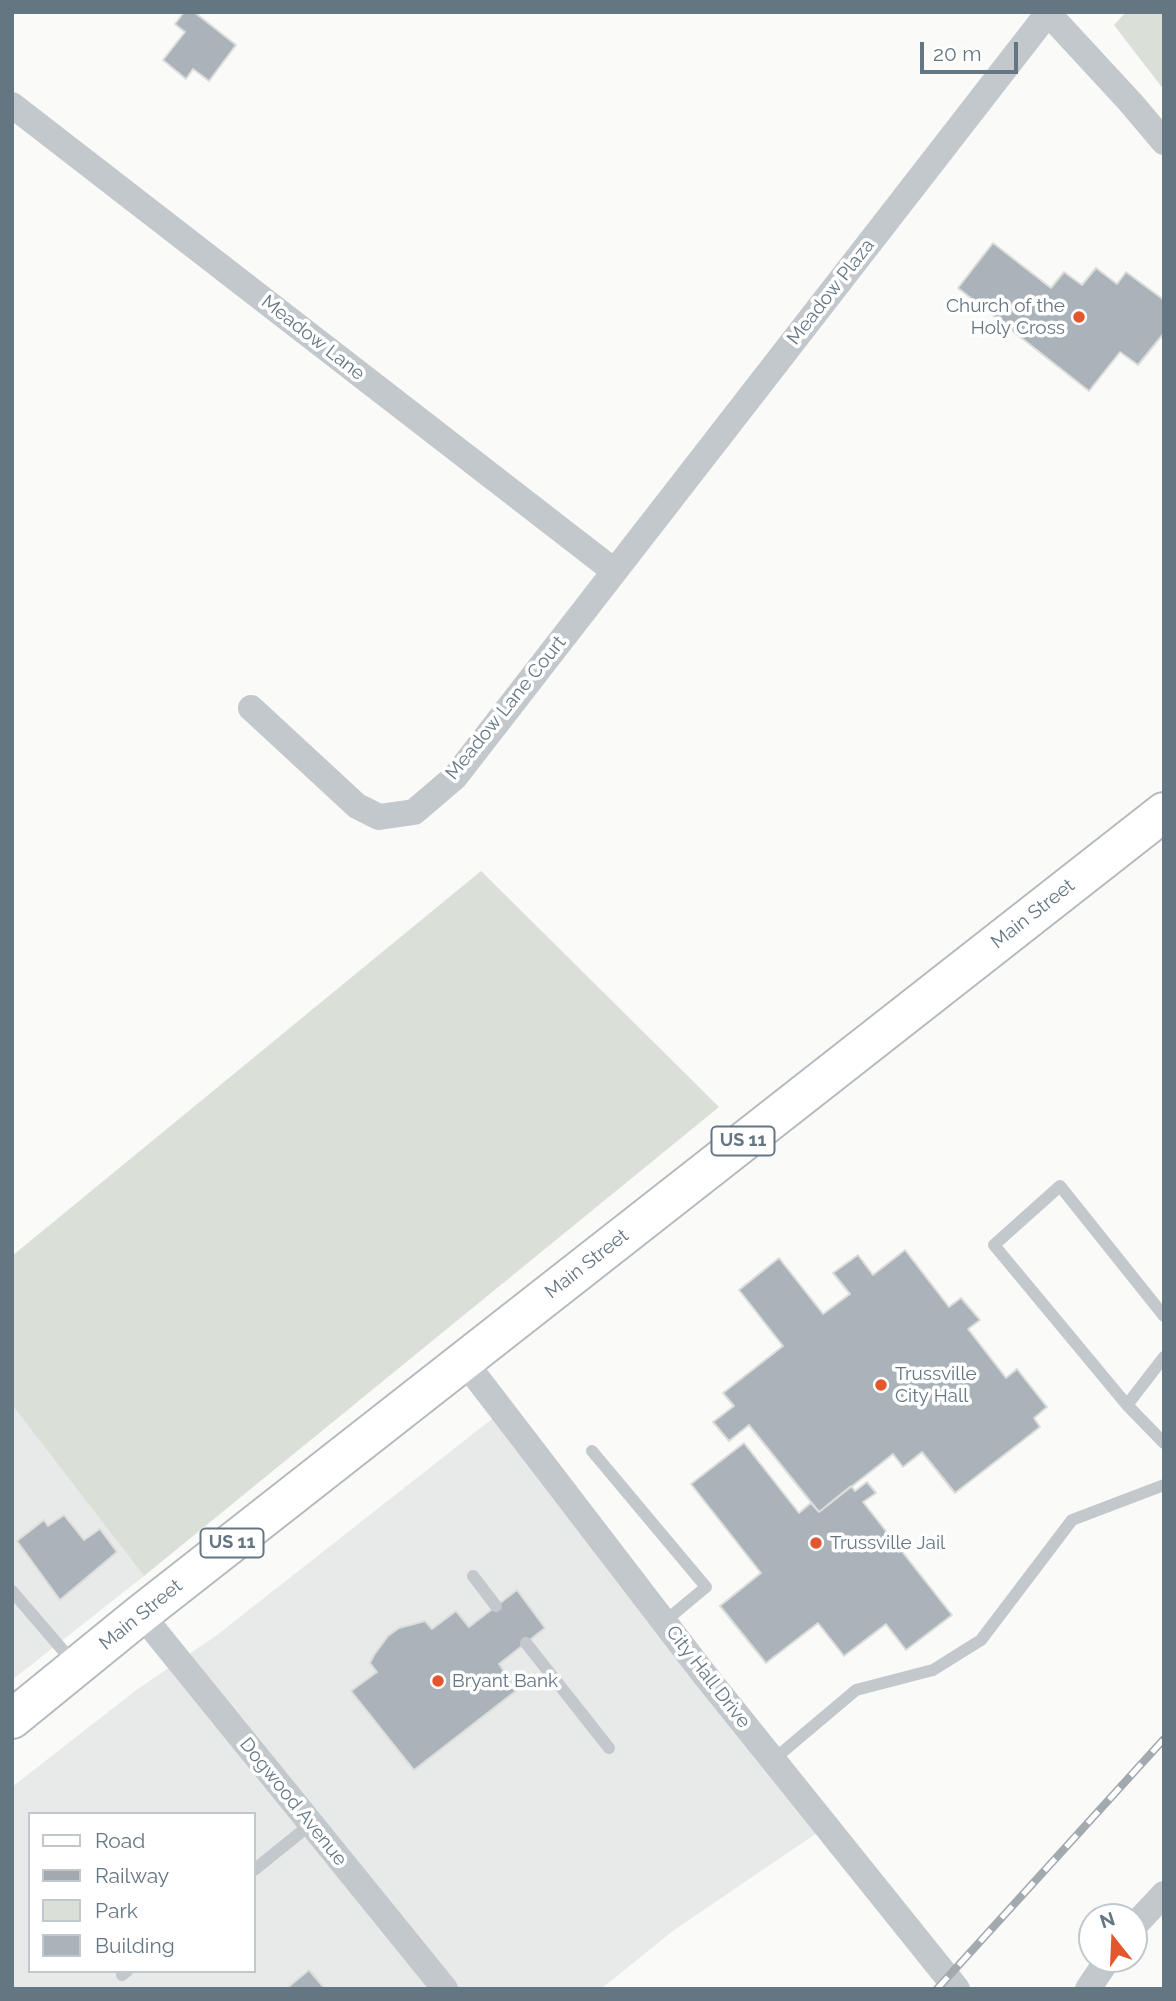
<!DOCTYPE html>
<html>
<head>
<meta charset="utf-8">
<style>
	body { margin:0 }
	#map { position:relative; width:1176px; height:2001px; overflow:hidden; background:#fafaf8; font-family:Raleway,sans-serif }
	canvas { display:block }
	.frame { position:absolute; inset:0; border:14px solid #657683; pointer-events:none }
	.legend { position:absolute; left:28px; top:1812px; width:228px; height:161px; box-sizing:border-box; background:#fff; border:2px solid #c1c8cd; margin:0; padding:9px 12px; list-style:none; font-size:21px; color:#657683 }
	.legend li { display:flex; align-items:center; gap:14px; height:35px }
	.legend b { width:35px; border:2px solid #c1c8cd }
	.north { position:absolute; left:1078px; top:1903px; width:70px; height:70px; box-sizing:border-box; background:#fff; border:2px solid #c1c8cd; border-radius:50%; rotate:342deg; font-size:19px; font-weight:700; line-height:28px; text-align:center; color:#657683 }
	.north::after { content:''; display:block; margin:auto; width:24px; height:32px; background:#e4572e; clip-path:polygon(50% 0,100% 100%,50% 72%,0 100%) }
	.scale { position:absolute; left:920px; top:42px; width:98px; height:32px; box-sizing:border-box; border:4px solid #657683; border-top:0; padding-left:9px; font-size:21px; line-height:24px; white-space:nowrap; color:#657683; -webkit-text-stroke:5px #fff; paint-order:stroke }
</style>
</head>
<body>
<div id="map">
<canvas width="1176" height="2001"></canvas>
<div class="frame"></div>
<ul class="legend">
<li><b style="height:9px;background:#fff"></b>Road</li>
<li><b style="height:9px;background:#a2aab0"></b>Railway</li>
<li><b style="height:19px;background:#dadfd7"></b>Park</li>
<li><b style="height:19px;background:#aab3b9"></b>Building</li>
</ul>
<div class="north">N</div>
<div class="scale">20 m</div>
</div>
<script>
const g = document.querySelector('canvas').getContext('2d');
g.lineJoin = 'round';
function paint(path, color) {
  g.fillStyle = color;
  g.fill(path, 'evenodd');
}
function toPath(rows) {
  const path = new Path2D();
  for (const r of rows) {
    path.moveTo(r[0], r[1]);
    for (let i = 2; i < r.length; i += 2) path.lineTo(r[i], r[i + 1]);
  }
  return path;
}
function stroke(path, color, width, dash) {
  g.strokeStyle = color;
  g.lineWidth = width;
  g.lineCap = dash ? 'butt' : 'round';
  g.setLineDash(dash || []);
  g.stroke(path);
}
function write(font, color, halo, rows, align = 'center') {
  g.font = font + ' Raleway,sans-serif';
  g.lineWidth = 7;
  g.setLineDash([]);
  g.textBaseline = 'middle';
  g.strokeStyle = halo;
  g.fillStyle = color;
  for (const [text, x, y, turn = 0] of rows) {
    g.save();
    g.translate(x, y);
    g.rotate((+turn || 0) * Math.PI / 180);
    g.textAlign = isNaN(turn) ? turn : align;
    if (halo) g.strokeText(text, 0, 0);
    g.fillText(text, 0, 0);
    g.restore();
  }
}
paint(toPath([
	[12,1405,144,1576,12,1680],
	[502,1411,826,1827,674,1930,601,1989,12,1989,12,1787,135,1691,217,1635],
	[30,1814,254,1814,254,1971,30,1971]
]), '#e8e9e9');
paint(toPath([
	[1126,12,1164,12,1164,90,1114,25],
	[481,871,719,1107,144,1576,12,1405,12,1256]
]), '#dadfd7');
const building = toPath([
	[184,12,194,12,236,45,209,81,193,69,186,79,163,60,185,32,175,24,184,12],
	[993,243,1051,288,1064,272,1082,285,1096,268,1117,284,1126,272,1164,300,1164,333,1138,365,1120,352,1089,391,958,288,993,243],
	[905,1250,949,1307,961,1298,980,1320,968,1329,1006,1378,1017,1369,1047,1407,1034,1418,1040,1427,955,1493,922,1452,903,1467,893,1454,819,1512,749,1425,729,1441,713,1422,734,1406,723,1393,783,1346,739,1290,779,1258,823,1314,850,1294,833,1273,858,1255,873,1275,905,1250],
	[744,1443,799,1513,811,1503,819,1512,851,1486,855,1491,867,1482,876,1493,863,1502,952,1615,906,1650,886,1624,844,1656,818,1623,766,1663,720,1606,761,1573,691,1484,744,1443],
	[64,1515,84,1540,100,1529,117,1552,60,1600,17,1541,44,1520,48,1526,64,1515],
	[517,1590,545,1628,499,1664,517,1690,414,1770,351,1691,377,1672,370,1663,374,1655,388,1636,399,1628,425,1621,432,1629,456,1611,469,1627,517,1590],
	[309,1970,325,1989,286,1989,309,1970]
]);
paint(building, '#aab3b9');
stroke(building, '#dcdcda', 2);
const primary = toPath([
	[12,1719,141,1614,1164,812]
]);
stroke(primary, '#b5babe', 42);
stroke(toPath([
	[1164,1316,1060,1186,994,1245,1127,1405,1164,1357],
	[1127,1405,1164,1443],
	[592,1451,706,1587,664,1622],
	[473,1576,496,1606],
	[12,1591,73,1662],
	[526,1643,609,1748],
	[773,1760,856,1690,933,1670,981,1640,1072,1520,1164,1485],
	[254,1870,311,1824],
	[122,1975,127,1971]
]), '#c3c8cc', 12);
stroke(toPath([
	[1047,12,1131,103,1164,142],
	[12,105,614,571],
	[251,708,357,806,379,817,414,812,455,777,1048,13],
	[464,1361,704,1674,957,1989],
	[141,1614,445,1989],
	[1134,1926,1164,1894],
	[1088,1989,1108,1959]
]), '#c3c8cc', 26);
stroke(primary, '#fff', 38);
const rail = toPath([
	[937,1989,1164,1739]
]);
stroke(rail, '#a2aab0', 8);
stroke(rail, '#fff', 5, [16]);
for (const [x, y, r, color] of [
	[1079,317,7,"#e4572e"],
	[881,1385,7,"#e4572e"],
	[816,1543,7,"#e4572e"],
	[438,1681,7,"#e4572e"]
]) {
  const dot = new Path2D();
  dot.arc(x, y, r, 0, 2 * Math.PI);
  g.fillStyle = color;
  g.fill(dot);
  stroke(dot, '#fff', 2.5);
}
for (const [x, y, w] of [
	[743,1141,63],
	[232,1543,63]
]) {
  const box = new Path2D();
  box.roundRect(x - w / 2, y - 14.5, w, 29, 5);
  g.fillStyle = '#fff';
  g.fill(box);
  stroke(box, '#657683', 2);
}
write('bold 18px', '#657683', null, [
	["US 11",743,1141],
	["US 11",232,1543]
]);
write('19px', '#657683', '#fff', [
	["Meadow Plaza",831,292,-52],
	["Meadow Lane",313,338,38],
	["Meadow Lane Court",506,708,-51],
	["Main Street",1033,914,-38],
	["Main Street",587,1264,-38],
	["Main Street",141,1615,-39],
	["City Hall Drive",708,1677,52],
	["Dogwood Avenue",293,1802,51]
]);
write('19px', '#657683', '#fff', [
	["Church of the",1065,306,"right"],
	["Holy Cross",1065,328,"right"],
	["Trussville",895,1374],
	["City Hall",895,1396],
	["Trussville Jail",830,1543],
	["Bryant Bank",452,1681]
], 'left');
</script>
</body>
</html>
